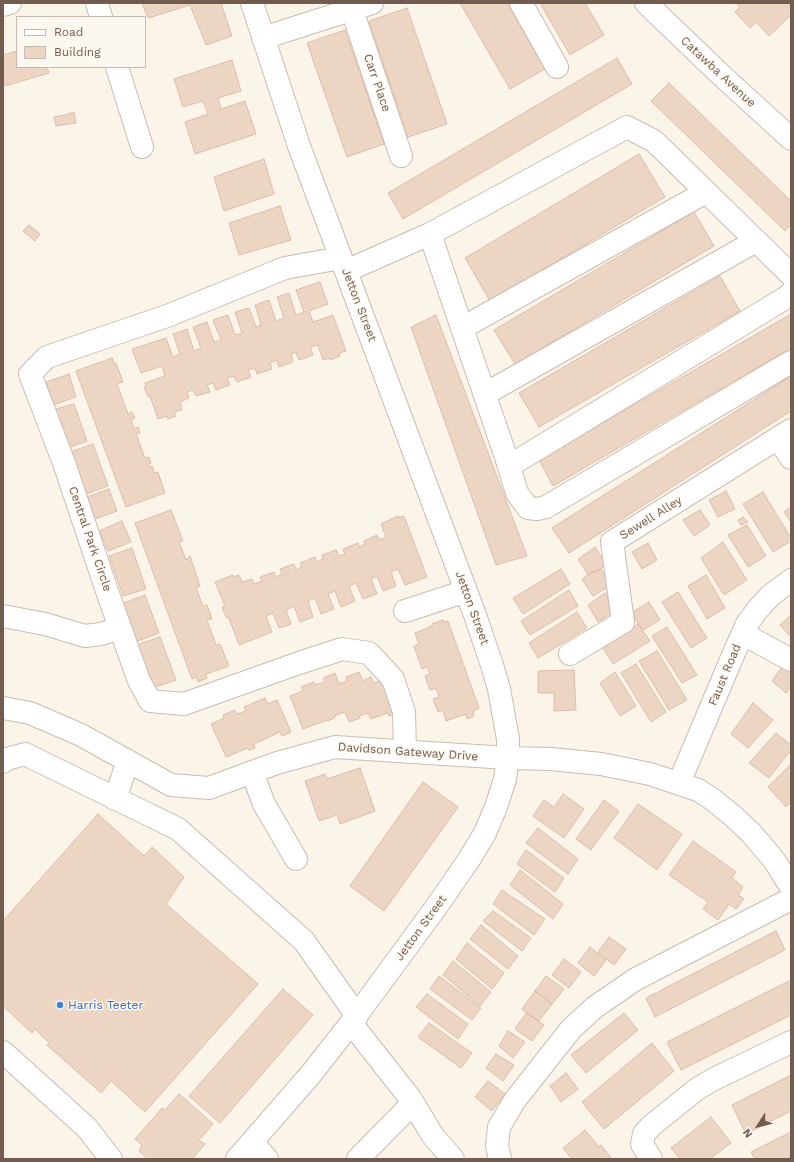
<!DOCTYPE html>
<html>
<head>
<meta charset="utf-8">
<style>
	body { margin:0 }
	#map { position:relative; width:794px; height:1162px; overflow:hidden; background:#faf4e9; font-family:"Work Sans",sans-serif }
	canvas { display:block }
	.frame { position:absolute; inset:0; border:4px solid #725c4f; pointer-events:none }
	.legend { position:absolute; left:16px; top:16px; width:130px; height:52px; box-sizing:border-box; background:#fdf8ef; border:1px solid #c5baaf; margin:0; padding:5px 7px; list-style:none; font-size:12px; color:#725c4f }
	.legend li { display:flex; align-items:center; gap:8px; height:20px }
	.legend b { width:20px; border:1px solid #c5baaf }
	.north { position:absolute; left:738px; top:1106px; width:40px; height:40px; -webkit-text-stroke:3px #fdf8ef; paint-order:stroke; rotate:234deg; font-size:11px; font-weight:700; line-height:16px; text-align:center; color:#725c4f }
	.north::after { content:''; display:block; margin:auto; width:14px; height:18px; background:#725c4f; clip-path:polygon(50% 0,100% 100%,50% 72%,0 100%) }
</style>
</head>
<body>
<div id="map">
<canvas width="794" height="1162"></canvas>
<div class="frame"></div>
<ul class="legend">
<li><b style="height:5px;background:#fff"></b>Road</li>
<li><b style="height:11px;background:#edd5c4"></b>Building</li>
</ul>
<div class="north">N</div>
</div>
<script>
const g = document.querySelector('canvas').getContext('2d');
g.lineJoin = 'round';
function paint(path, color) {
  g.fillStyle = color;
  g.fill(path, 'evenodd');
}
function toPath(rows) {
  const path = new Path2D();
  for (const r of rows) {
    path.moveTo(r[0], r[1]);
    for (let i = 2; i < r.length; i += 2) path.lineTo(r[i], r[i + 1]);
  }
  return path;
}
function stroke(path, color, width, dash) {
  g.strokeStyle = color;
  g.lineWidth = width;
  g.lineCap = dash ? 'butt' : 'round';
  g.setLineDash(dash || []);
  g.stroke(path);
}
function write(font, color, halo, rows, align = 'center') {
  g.font = font + ' "Work Sans",sans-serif';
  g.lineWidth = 3;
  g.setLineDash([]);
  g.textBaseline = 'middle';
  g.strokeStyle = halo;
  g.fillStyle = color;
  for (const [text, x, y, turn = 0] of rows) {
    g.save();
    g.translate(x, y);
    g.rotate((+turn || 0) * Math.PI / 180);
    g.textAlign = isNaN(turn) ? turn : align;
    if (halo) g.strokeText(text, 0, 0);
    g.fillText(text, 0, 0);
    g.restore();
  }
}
const building = toPath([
	[142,3,221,3,232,36,206,45,190,5,148,18,142,3],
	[460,3,507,3,545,69,510,89,460,3],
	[540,3,585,3,604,35,570,55,540,3],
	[736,3,791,3,790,8,791,15,769,36,756,22,750,28,735,12,740,7,736,3],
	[407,8,447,124,408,137,369,21,407,8],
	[345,30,384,144,347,157,307,43,345,30],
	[17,51,17,67,47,67,49,73,5,86,3,79,3,55,17,51],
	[617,58,632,84,403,219,388,193,617,58],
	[232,60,241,91,218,98,221,109,245,101,256,134,195,154,185,122,208,114,203,101,183,107,174,79,232,60],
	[669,83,791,201,791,225,785,231,651,101,669,83],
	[74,112,76,123,56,126,54,117,65,115,74,112],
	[639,154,665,197,490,301,465,258,639,154],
	[264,159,274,194,224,211,214,177,264,159],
	[280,206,291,240,239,255,229,223,280,206],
	[694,212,714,246,515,364,494,330,694,212],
	[29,225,40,234,35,241,23,231,29,225],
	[720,276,740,311,539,427,519,393,720,276],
	[320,282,328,304,309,311,313,322,333,315,346,351,339,353,340,356,330,360,330,358,323,360,318,345,310,347,313,355,299,360,296,352,291,354,293,362,279,367,277,360,270,363,272,369,257,374,255,368,248,370,251,377,237,382,234,376,227,378,230,385,216,390,213,383,207,385,210,392,196,396,193,390,187,392,189,398,180,402,182,410,174,412,176,416,168,419,167,416,158,419,150,396,148,397,144,387,146,386,145,383,165,376,162,366,141,373,132,349,166,338,173,357,180,354,173,334,187,329,194,351,201,348,193,327,207,322,214,342,221,340,213,320,228,315,235,335,242,333,235,312,249,308,256,327,261,325,255,305,269,300,276,321,284,318,277,297,289,293,296,315,304,312,296,290,320,282],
	[791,314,791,348,553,486,539,460,791,314],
	[436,315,527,556,496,565,411,327,436,315],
	[112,358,114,364,116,363,123,382,117,384,128,414,132,412,135,418,131,420,134,429,138,427,140,433,136,434,145,458,149,457,151,463,147,465,149,467,152,466,154,473,158,472,165,493,126,507,76,371,112,358],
	[69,374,76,397,53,405,46,382,69,374],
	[791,376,791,411,569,553,552,528,791,376],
	[74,404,87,441,65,449,52,410,74,404],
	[93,444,108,486,86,494,70,452,93,444],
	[109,489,117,511,95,519,87,497,109,489],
	[726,491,735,509,718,517,709,500,726,491],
	[763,492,791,538,791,541,773,552,743,504,763,492],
	[791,507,791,522,784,512,791,507],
	[171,510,183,541,179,542,186,560,190,556,200,586,196,588,203,606,207,605,212,619,207,620,216,645,220,644,229,666,206,674,207,678,198,682,197,677,192,679,135,523,171,510],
	[700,510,710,525,694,536,683,520,700,510],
	[398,516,398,518,404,516,427,577,405,585,398,569,391,572,396,586,383,591,377,576,371,579,377,594,363,599,356,583,349,586,355,601,341,607,335,591,328,594,334,609,321,614,315,598,308,601,313,617,300,622,294,606,286,610,291,624,279,628,273,613,266,616,272,632,239,645,229,618,226,617,222,607,225,606,215,582,233,575,233,577,239,575,242,582,252,579,254,584,262,581,260,577,274,572,276,577,282,574,280,569,294,564,296,570,302,567,300,563,315,557,317,562,323,559,322,555,336,550,339,556,345,554,343,549,358,543,359,547,365,544,364,541,377,535,379,540,386,537,381,524,398,516],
	[743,517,748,522,741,525,738,520,743,517],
	[122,521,131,542,108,551,99,531,122,521],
	[747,525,766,556,748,567,728,535,747,525],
	[723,542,747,580,724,595,701,558,723,542],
	[648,543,657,560,642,569,632,552,648,543],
	[595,547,607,565,588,575,578,559,595,547],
	[132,548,146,589,123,596,109,556,132,548],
	[561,569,570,584,523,614,513,598,561,569],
	[601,569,611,585,593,596,582,579,594,571,595,573,601,569],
	[706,575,725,608,707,619,688,586,706,575],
	[569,590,578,606,530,635,521,621,569,590],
	[678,592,707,638,691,648,662,602,678,592],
	[605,593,616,610,598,622,588,605,605,593],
	[145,595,159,633,135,642,121,604,145,595],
	[649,602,660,620,643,630,631,613,649,602],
	[577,612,587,628,538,658,529,643,577,612],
	[791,615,791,637,780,625,791,615],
	[443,620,444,622,448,621,479,708,473,711,474,716,467,719,466,714,446,721,443,710,438,712,433,699,439,697,436,688,430,690,425,676,430,674,427,667,422,669,414,646,419,644,415,633,432,626,432,624,443,620],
	[638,624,650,641,613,664,603,648,638,624],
	[667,627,697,675,682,683,652,636,667,627],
	[160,637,176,680,152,688,136,645,160,637],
	[657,651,687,700,669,710,639,661,657,651],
	[636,664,666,712,651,722,621,673,636,664],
	[782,667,791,674,791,687,786,693,772,681,782,667],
	[574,670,576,710,554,711,554,693,538,693,538,671,574,670],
	[359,672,363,681,371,677,374,683,384,679,397,713,389,716,388,713,371,719,368,713,359,716,360,718,349,722,345,712,334,716,335,718,327,721,327,720,303,729,290,696,303,691,301,687,314,682,315,685,325,682,323,678,335,673,339,684,347,681,346,677,359,672],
	[615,672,636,706,620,716,600,683,615,672],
	[265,698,268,704,277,700,291,732,282,736,280,732,254,744,255,748,249,750,248,748,226,757,211,724,224,718,223,715,235,710,237,714,246,711,244,707,265,698],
	[753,703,773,720,748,748,731,734,753,703],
	[776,733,791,745,791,750,769,778,749,763,776,733],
	[791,764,791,802,786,807,768,787,791,764],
	[360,768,375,811,340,824,337,815,319,821,305,781,325,774,327,779,360,768],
	[423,782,458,807,384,911,350,886,423,782],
	[563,794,584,809,564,838,533,816,544,800,554,807,563,794],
	[604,800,619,811,591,850,576,839,604,800],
	[638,804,682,834,657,870,614,838,638,804],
	[98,814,144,856,152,847,184,877,166,904,258,984,145,1112,111,1081,101,1093,47,1045,49,1043,35,1029,32,1033,3,1006,3,921,98,814],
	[538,828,578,859,568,874,526,843,538,828],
	[693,841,736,872,732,878,743,887,738,895,744,899,736,909,729,904,718,920,703,909,708,902,669,875,693,841],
	[526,850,564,878,555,892,517,864,526,850],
	[520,870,563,904,553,919,510,885,520,870],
	[502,890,545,919,534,935,493,904,502,890],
	[493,911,531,938,522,951,483,921,493,911],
	[481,925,518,956,508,969,470,939,481,925],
	[776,931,785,950,655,1017,646,998,776,931],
	[609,937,626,949,614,965,598,952,609,937],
	[467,943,504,973,492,989,456,959,467,943],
	[590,947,606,960,594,976,578,963,590,947],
	[564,959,581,972,569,988,552,975,564,959],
	[453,961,491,992,480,1006,443,975,453,961],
	[439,976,481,1008,472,1020,430,989,439,976],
	[546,976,564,989,552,1004,535,991,546,976],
	[791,980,791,1015,681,1070,667,1042,791,980],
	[283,989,313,1015,220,1123,189,1096,283,989],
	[535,991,552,1004,539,1021,522,1009,535,991],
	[427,994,468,1024,458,1039,416,1007,427,994],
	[526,1013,544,1025,532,1041,515,1029,526,1013],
	[624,1013,638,1030,586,1073,571,1055,624,1013],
	[429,1023,472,1053,461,1068,418,1037,429,1023],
	[508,1031,525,1042,513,1058,499,1046,508,1031],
	[652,1043,674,1071,604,1129,582,1102,652,1043],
	[496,1054,514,1065,503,1081,486,1068,496,1054],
	[566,1073,578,1089,561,1102,550,1086,566,1073],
	[791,1075,791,1111,746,1134,732,1105,791,1075],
	[488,1081,505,1094,492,1111,475,1097,488,1081],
	[179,1094,213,1124,199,1140,205,1144,192,1159,148,1159,139,1151,142,1145,135,1139,162,1108,165,1110,179,1094],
	[711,1117,731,1143,710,1159,680,1159,671,1148,711,1117],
	[585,1130,599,1147,601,1145,612,1159,572,1159,563,1148,585,1130],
	[791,1132,791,1157,787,1159,755,1159,751,1152,791,1132]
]);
paint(building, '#edd5c4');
stroke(building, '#debca6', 1);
const minor = toPath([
	[97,3,101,17],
	[521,3,557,67],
	[646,3,719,73,791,139],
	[3,5,10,3],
	[352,10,401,156],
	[263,38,372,3],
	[117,67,142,147],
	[430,234,506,457,513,461,519,460,787,297,791,293],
	[341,258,285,268,167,316,47,357,30,374,64,463,107,591,139,681,150,701,184,704,299,663,342,649,369,653,393,679,404,712,405,751],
	[346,271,430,234,627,127,654,141,791,275],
	[462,328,706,192],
	[485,394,756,241],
	[778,438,791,458],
	[506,457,517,493,528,508,537,509,546,507,791,362],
	[405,611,466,591],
	[3,616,45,624,85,636,101,634,120,628],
	[743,634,791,660],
	[570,654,623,622,612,542,791,430],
	[3,708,30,713,81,735,171,785,209,788,277,763,335,747,508,758,551,759,601,764,650,774,698,790,712,799,733,816,751,833,774,860,791,887],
	[3,762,7,759,25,754,178,829,304,941,357,1016],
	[252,772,264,804,296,859],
	[679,783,734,653,747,624,758,609,770,596,791,580],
	[115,799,128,761],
	[351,1023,410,1098,433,1136,453,1159],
	[3,1052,87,1128,111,1159],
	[252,1142,267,1159],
	[237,1159,311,1074,351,1023,437,906,470,858,485,833,496,807,505,779,508,758,508,739,499,689,492,665,475,615,299,146,252,3],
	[358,1159,413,1103],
	[500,1159,497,1146,499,1127,515,1100,571,1029,595,1007,636,979,791,899],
	[651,1159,642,1144,644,1134,651,1126,697,1089,714,1079,791,1042]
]);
stroke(minor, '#cbbcb0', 24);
stroke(minor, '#fff', 22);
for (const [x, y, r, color] of [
	[60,1005,4,"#3f7fe0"]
]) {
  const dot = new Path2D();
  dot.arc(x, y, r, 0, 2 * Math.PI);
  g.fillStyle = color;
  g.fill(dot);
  stroke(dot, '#fdf8ef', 1.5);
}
write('12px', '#725c4f', '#fdf8ef', [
	["Catawba Avenue",718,72,43],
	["Carr Place",377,83,71],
	["Jetton Street",359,305,69],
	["Sewell Alley",651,518,-32],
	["Central Park Circle",90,539,71],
	["Jetton Street",472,608,70],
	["Faust Road",725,675,-67],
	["Davidson Gateway Drive",408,752,4],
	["Jetton Street",421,928,-54]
]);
write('12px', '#366cbe', '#fdf8ef', [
	["Harris Teeter",68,1005]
], 'left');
</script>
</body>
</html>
